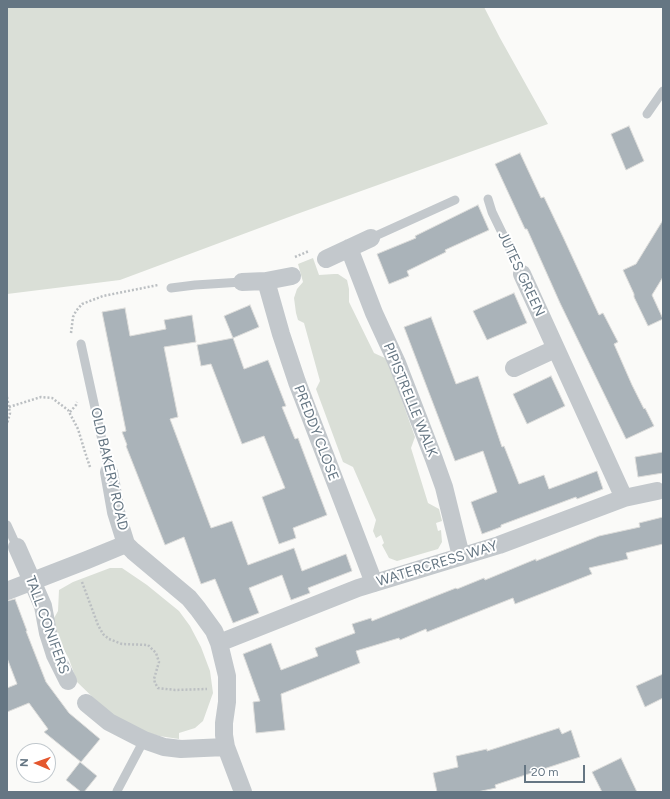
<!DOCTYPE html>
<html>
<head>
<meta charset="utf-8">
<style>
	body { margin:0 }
	#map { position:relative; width:670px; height:799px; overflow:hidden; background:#fafaf8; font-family:Figtree,sans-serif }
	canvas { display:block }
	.frame { position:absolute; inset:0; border:8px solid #657683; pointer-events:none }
	.north { position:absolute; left:16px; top:743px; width:40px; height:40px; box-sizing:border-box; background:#fff; border:1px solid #c1c8cd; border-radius:50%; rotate:272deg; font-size:11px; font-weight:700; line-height:16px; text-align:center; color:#657683 }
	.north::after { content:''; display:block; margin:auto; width:14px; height:18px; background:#e4572e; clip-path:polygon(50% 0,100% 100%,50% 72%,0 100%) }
	.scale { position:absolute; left:524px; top:765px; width:61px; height:18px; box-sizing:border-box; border:2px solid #657683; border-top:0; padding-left:5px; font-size:12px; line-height:14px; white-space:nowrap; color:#657683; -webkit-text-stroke:3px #fff; paint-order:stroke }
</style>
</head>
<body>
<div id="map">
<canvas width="670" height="799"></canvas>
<div class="frame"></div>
<div class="north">N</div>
<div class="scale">20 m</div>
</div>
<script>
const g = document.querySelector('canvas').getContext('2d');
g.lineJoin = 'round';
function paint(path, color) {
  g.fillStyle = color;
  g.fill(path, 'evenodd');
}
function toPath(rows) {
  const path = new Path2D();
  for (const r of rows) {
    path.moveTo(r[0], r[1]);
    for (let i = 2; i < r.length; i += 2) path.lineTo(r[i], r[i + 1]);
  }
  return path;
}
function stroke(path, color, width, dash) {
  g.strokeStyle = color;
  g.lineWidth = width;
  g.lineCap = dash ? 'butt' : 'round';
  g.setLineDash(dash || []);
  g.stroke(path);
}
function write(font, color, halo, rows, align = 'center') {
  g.font = font + ' Figtree,sans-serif';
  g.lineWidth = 4;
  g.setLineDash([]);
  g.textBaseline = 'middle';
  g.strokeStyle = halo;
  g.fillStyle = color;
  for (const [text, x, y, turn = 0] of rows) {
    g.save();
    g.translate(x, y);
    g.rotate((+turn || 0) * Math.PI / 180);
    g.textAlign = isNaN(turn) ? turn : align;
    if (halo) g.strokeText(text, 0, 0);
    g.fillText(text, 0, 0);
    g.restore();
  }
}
paint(toPath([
	[7,7,484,7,500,38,548,124,297,214,120,280,7,294],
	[313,258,319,275,334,274,338,274,347,280,349,289,349,302,374,353,387,359,415,437,411,448,428,503,439,509,442,521,436,523,438,531,441,530,442,542,438,549,397,561,389,558,382,545,384,543,381,535,376,538,373,531,376,520,353,467,343,462,316,389,320,381,304,323,298,320,296,313,294,298,297,289,303,282,298,264],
	[110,568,122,568,147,585,179,611,190,626,201,647,210,671,213,693,203,721,195,728,179,733,179,739,159,736,139,730,121,720,104,708,77,682,69,659,57,637,53,620,58,611,59,590,73,582]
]), '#dadfd7');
const building = toPath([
	[629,126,644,161,626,170,611,134,629,126],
	[520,153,541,198,544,197,564,239,599,315,603,313,618,342,614,344,632,385,644,409,645,408,654,426,626,439,560,303,527,229,525,229,495,164,520,153],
	[478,205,489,230,445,250,446,252,407,271,409,276,389,284,377,254,416,238,415,236,478,205],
	[663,220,663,277,652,295,663,319,648,326,634,297,634,294,623,270,636,264,663,220],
	[514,293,527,323,487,340,473,311,514,293],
	[250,305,259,327,233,338,224,316,250,305],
	[125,308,130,336,166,329,164,320,192,315,196,342,164,347,178,417,170,419,211,528,232,521,248,565,294,548,302,571,346,554,352,571,308,588,310,593,291,600,282,575,249,588,259,613,233,623,215,579,201,584,184,537,165,545,126,446,127,445,122,432,126,431,102,312,125,308],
	[431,317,456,384,478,376,502,447,504,446,519,484,544,475,549,489,597,471,603,489,577,499,576,497,501,525,501,527,482,534,471,502,497,492,483,451,455,461,404,327,431,317],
	[233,338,244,369,268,360,286,406,282,407,295,439,298,438,327,515,293,528,296,538,279,544,262,497,285,488,264,436,242,444,211,364,201,366,197,345,233,338],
	[551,376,565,406,527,424,513,394,551,376],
	[663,452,663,473,638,477,635,457,663,452],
	[663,517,663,544,626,553,628,559,589,568,592,574,515,604,513,598,427,632,426,629,400,640,399,638,356,651,360,663,281,694,285,730,256,733,253,702,260,701,243,654,271,643,281,670,318,656,315,648,355,633,352,624,371,618,372,621,456,588,457,589,484,578,485,580,536,559,536,561,599,536,640,527,639,523,663,517],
	[15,599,27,631,26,631,46,682,69,713,100,739,81,762,44,732,48,729,29,703,7,712,7,688,17,684,7,658,7,601,15,599],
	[663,674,663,698,645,707,636,686,663,674],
	[559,728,562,734,571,730,580,757,495,785,496,788,477,792,437,792,433,773,458,767,456,756,487,749,487,751,559,728],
	[621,758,637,792,602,792,592,772,621,758],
	[80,762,97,776,84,792,81,792,66,780,80,762]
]);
paint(building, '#aab3b9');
stroke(building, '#dcdcda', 1);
stroke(toPath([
	[295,257,309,251],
	[71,333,73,317,76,311,82,304,103,296,158,285],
	[7,397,10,413,7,424],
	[9,407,41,397,52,398,68,410,78,429,85,452,90,467],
	[70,412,76,405,77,402],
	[82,582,98,625,103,634,109,639,122,644,148,645,156,653,159,662,154,679,155,683,158,688,175,690,207,689]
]), '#bbbfc2', 2.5, [2, 2]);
stroke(toPath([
	[647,114,663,91],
	[488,199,492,212,522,274],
	[371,238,455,200],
	[171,288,195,285,242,282],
	[81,344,109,472],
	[7,525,17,547],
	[117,791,144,740]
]), '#c3c8cc', 9);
stroke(toPath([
	[349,248,374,313,397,363,434,459,444,487,461,556],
	[326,259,371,238],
	[522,274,624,498],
	[266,281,281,334,297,382,374,583],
	[242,282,266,281,292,276],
	[514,368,555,349],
	[109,472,116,512,126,544,133,551,189,598,198,609,214,631,219,643,227,676,227,702,224,723,224,735,226,747,243,792],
	[17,547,43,606,48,633,55,655,68,681],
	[7,591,87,560,126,544],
	[219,643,358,588,499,545,624,498,657,491],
	[86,703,109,722,144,740,164,747,181,749,226,747]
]), '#c3c8cc', 18);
write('14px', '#657683', '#fff', [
	["JUTES GREEN",521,274,65],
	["PIPISTRELLE WALK",410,400,68],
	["PREDDY CLOSE",316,433,69],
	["OLD BAKERY ROAD",109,469,77],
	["WATERCRESS WAY",437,564,-17],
	["TALL CONIFERS",47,625,70]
]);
</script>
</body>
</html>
